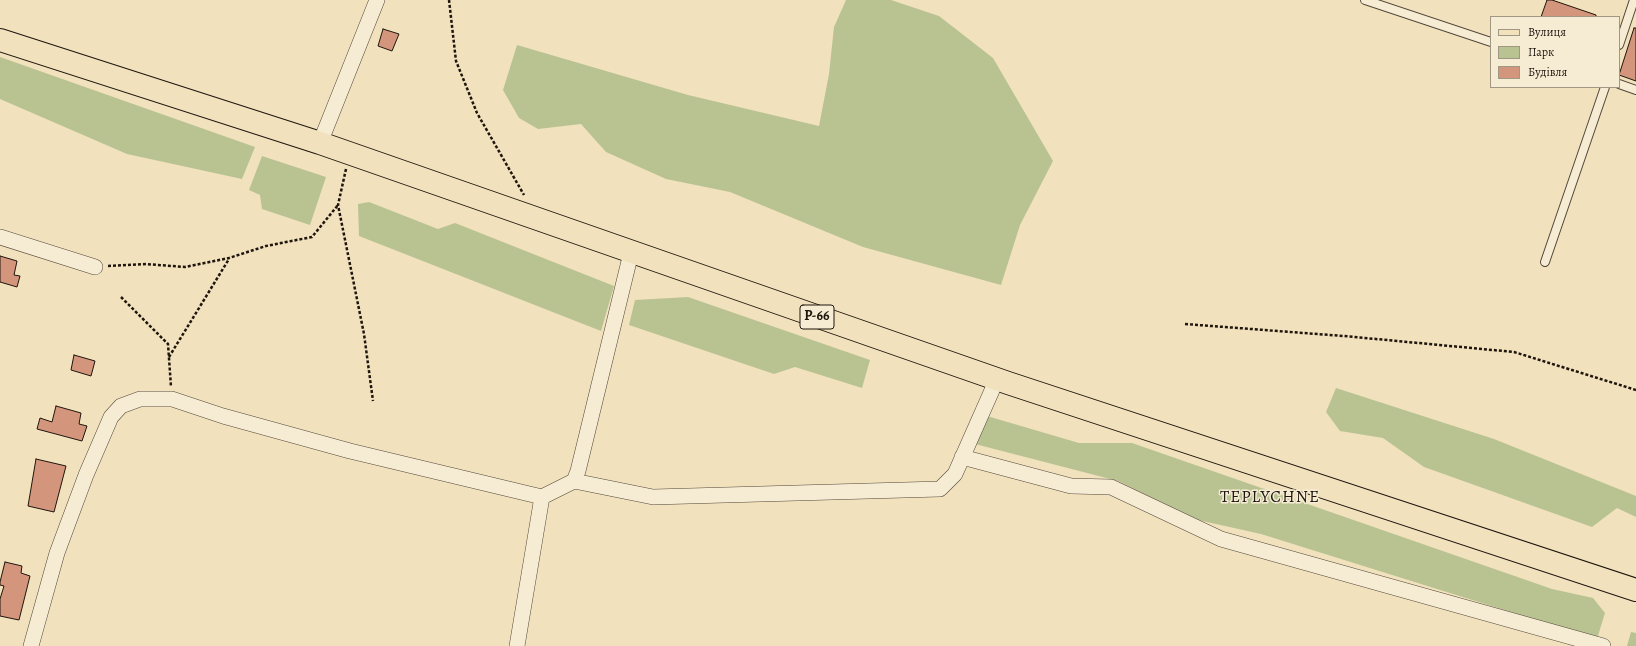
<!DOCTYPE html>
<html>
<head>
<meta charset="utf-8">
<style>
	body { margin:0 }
	#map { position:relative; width:1636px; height:646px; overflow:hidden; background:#f1e1bd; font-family:Alegreya,serif }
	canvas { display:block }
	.legend { position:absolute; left:1490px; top:16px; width:130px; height:72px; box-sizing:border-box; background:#f6ecd4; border:1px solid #a09684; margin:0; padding:5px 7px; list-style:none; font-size:12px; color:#1e150d }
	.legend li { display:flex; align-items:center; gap:8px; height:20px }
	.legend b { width:20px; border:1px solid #a09684 }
</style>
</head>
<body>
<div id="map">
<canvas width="1636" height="646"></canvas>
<ul class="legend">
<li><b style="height:5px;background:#f1e1bd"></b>Вулиця</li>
<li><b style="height:11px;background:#b9c392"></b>Парк</li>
<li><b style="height:11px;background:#d4957d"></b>Будівля</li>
</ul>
</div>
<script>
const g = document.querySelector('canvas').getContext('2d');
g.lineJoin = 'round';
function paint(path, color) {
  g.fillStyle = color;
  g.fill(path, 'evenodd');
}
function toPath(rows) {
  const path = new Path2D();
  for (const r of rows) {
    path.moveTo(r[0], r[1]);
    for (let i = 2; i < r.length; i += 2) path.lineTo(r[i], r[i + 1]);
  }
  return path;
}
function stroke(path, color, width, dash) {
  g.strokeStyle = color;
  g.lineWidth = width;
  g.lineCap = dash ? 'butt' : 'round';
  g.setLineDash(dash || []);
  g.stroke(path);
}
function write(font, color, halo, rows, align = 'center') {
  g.font = font + ' Alegreya,serif';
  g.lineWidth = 3;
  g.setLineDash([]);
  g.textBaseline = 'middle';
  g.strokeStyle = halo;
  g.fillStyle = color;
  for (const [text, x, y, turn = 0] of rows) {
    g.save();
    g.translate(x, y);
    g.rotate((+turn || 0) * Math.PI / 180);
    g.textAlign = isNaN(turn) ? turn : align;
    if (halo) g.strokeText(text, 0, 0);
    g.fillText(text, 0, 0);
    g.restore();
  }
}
paint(toPath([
	[846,0,891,0,939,16,993,58,1053,161,1020,225,1001,285,863,247,730,192,666,179,606,152,581,124,538,129,519,118,503,90,517,45,688,95,819,126,829,74,834,27],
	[0,57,255,147,242,179,127,154,0,99],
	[262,156,326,177,310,225,262,209,260,195,249,190],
	[369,202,438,229,455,223,614,286,601,331,359,236,358,204],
	[688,297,870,360,862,388,795,367,774,374,629,325,635,300],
	[1336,388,1494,439,1636,496,1636,517,1617,508,1592,527,1424,467,1383,438,1340,431,1326,412],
	[987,416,1079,443,1132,443,1552,589,1593,598,1605,613,1597,639,1261,534,1189,518,1118,481,975,444],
	[1631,632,1636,633,1636,646,1627,646]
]), '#b9c392');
const building = toPath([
	[1547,0,1552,0,1596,15,1596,17,1541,17,1547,0],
	[1634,28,1636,28,1636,81,1619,75,1634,28],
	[383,29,399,34,392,51,378,46,383,29],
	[0,256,17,261,14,275,20,276,17,287,0,282,0,256],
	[74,355,95,361,91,376,71,370,74,355],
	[56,406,81,413,79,424,87,426,82,441,37,429,40,418,52,422,56,406],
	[36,459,66,466,54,512,28,506,36,459],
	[5,562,22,566,21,573,30,576,19,620,0,616,0,599,4,586,0,585,0,582,5,562]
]);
paint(building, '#d4957d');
stroke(building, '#1e150d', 1);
const service = toPath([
	[1365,0,1491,42],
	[1619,45,1634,0],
	[1619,84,1636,90],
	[1545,262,1605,87]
]);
const minor = toPath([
	[320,143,377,0],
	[0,237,95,267],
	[962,457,1071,486,1111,487,1221,539,1603,646],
	[574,481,653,497,940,489,955,474,997,379],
	[31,646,57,553,86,475,111,417,121,406,140,399,172,399,223,416,350,451,542,497],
	[517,646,542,497,574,481,578,471,631,253]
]);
const primary = toPath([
	[0,40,320,143,1008,383,1636,590]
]);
stroke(service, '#534839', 10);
stroke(minor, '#534839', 16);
stroke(primary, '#1e150d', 24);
stroke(toPath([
	[449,0,456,61,477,113,524,195],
	[346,169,338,205,364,334,373,401],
	[108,266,146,264,185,267,229,258,266,246,312,237,338,205],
	[121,297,168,344,171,387],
	[1185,324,1344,336,1514,352,1636,390],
	[169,357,229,259]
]), '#1e150d', 2.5, [3, 2]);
stroke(service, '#f6ecd4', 8);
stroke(minor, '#f6ecd4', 15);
stroke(primary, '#f1e1bd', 22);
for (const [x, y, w] of [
	[817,317,34]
]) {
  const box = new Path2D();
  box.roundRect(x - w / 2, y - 12, w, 24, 3);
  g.fillStyle = '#f6ecd4';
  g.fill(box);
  stroke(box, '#1e150d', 1);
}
write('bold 14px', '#1e150d', null, [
	["Р-66",817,317]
]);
g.letterSpacing = '1px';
write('17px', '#1e150d', '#f6ecd4', [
	["TEPLYCHNE",1270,498]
]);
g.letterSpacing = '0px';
</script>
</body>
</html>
